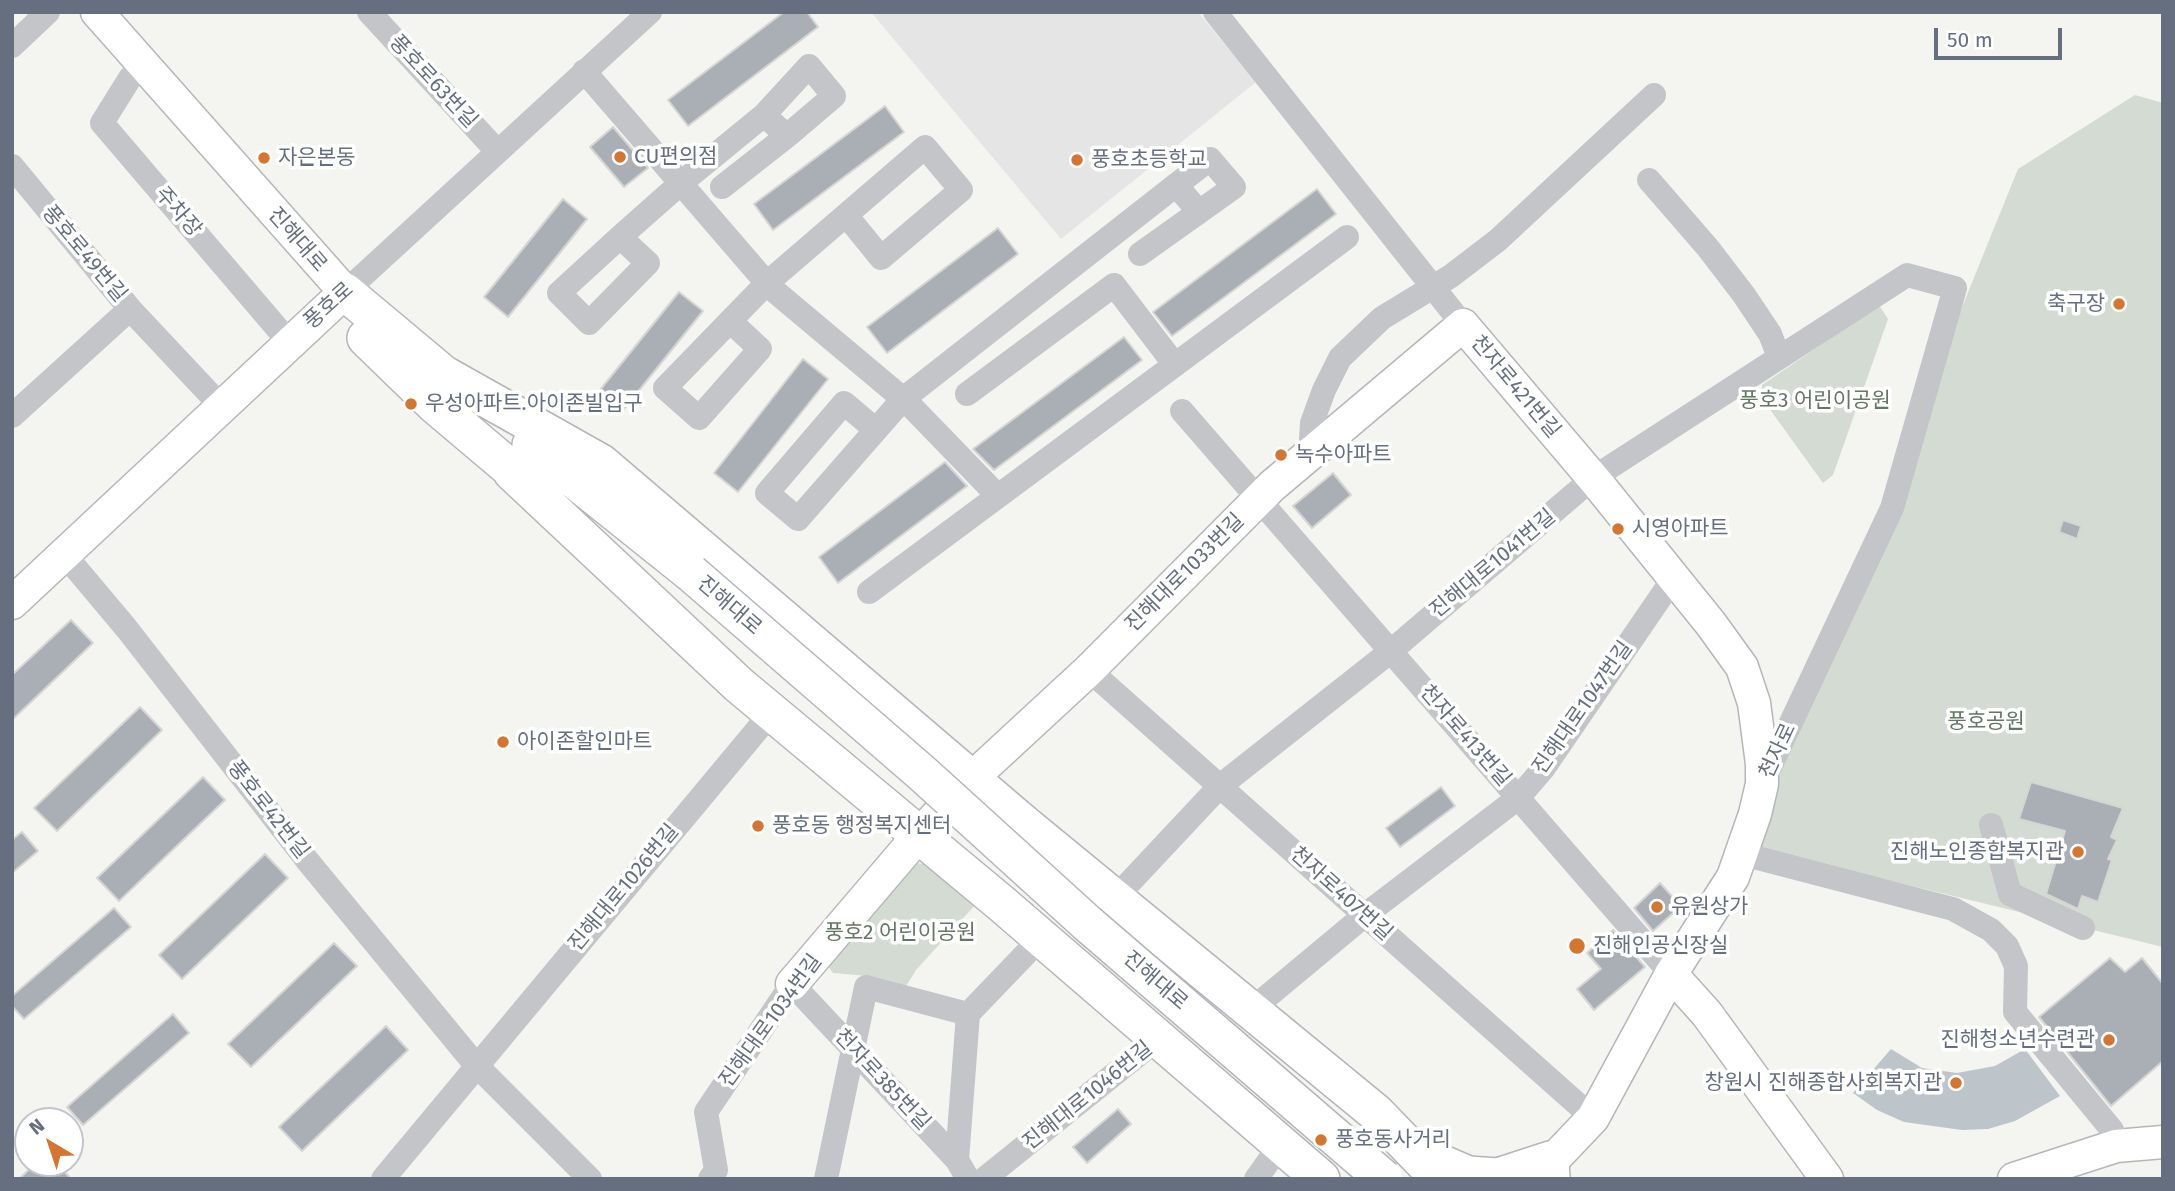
<!DOCTYPE html>
<html>
<head>
<meta charset="utf-8">
<style>
	body { margin:0 }
	#map { position:relative; width:2175px; height:1191px; overflow:hidden; background:#f4f4f1; font-family:"Fira Sans",sans-serif }
	canvas { display:block }
	.frame { position:absolute; inset:0; border:14px solid #666f80; pointer-events:none }
	.north { position:absolute; left:14px; top:1107px; width:70px; height:70px; box-sizing:border-box; background:#fff; border:2px solid #c2c5cc; border-radius:50%; rotate:321deg; font-size:19px; font-weight:700; line-height:28px; text-align:center; color:#666f80 }
	.north::after { content:''; display:block; margin:auto; width:24px; height:32px; background:#d57630; clip-path:polygon(50% 0,100% 100%,50% 72%,0 100%) }
	.scale { position:absolute; left:1934px; top:28px; width:128px; height:32px; box-sizing:border-box; border:4px solid #666f80; border-top:0; padding-left:9px; font-size:21px; line-height:24px; white-space:nowrap; color:#666f80; -webkit-text-stroke:5px #fff; paint-order:stroke }
</style>
</head>
<body>
<div id="map">
<canvas width="2175" height="1191"></canvas>
<div class="frame"></div>
<div class="north">N</div>
<div class="scale">50 m</div>
</div>
<script>
const g = document.querySelector('canvas').getContext('2d');
g.lineJoin = 'round';
function paint(path, color) {
  g.fillStyle = color;
  g.fill(path, 'evenodd');
}
function toPath(rows) {
  const path = new Path2D();
  for (const r of rows) {
    path.moveTo(r[0], r[1]);
    for (let i = 2; i < r.length; i += 2) path.lineTo(r[i], r[i + 1]);
  }
  return path;
}
function stroke(path, color, width, dash) {
  g.strokeStyle = color;
  g.lineWidth = width;
  g.lineCap = dash ? 'butt' : 'round';
  g.setLineDash(dash || []);
  g.stroke(path);
}
function write(font, color, halo, rows, align = 'center') {
  g.font = font + ' "Fira Sans","Noto Sans KR",sans-serif';
  g.lineWidth = 7;
  g.setLineDash([]);
  g.textBaseline = 'middle';
  g.strokeStyle = halo;
  g.fillStyle = color;
  for (const [text, x, y, turn = 0] of rows) {
    g.save();
    g.translate(x, y);
    g.rotate((+turn || 0) * Math.PI / 180);
    g.textAlign = isNaN(turn) ? turn : align;
    if (halo) g.strokeText(text, 0, 0);
    g.fillText(text, 0, 0);
    g.restore();
  }
}
paint(toPath([
	[871,12,1198,12,1256,82,1061,239]
]), '#e4e5e4');
paint(toPath([
	[2135,95,2163,103,2163,947,1744,845,2018,169],
	[1879,305,1888,319,1833,475,1823,483,1761,397,1762,385],
	[914,863,926,864,976,904,916,970,905,988,868,976,833,973,825,962]
]), '#d4dbd2');
paint(toPath([
	[1891,1049,1922,1068,1957,1073,1995,1066,2025,1049,2060,1096,2015,1121,1988,1129,1962,1130,1904,1122,1877,1110,1853,1093]
]), '#bdc4ca');
const building = toPath([
	[784,12,807,12,818,27,688,126,668,100,784,12],
	[885,106,904,132,773,230,754,204,885,106],
	[613,127,648,168,624,187,590,147,613,127],
	[1317,189,1336,214,1172,336,1153,312,1317,189],
	[563,199,587,219,508,317,484,297,563,199],
	[998,228,1018,254,887,353,867,327,998,228],
	[679,292,703,311,624,409,600,390,679,292],
	[1124,337,1142,360,994,470,973,449,1124,337],
	[803,359,828,379,738,492,714,473,803,359],
	[945,462,967,486,838,583,819,557,945,462],
	[1333,473,1351,495,1312,528,1293,506,1333,473],
	[2063,520,2081,526,2077,539,2059,532,2063,520],
	[71,620,93,643,12,720,12,675,71,620],
	[140,707,162,730,57,831,34,808,140,707],
	[203,777,225,800,119,901,97,878,203,777],
	[2031,782,2123,808,2111,837,2117,840,2108,859,2112,860,2098,902,2082,896,2078,909,2046,894,2065,831,2019,819,2031,782],
	[1441,787,1455,806,1400,847,1386,828,1441,787],
	[22,832,38,851,12,873,12,840,22,832],
	[265,854,288,878,182,979,159,955,265,854],
	[1660,883,1681,906,1653,931,1634,908,1660,883],
	[114,908,131,927,24,1019,12,1006,12,996,114,908],
	[1613,930,1645,967,1594,1010,1577,989,1601,969,1587,953,1613,930],
	[334,943,357,966,251,1067,228,1044,334,943],
	[2110,958,2125,972,2142,958,2163,984,2163,1061,2111,1106,2039,1017,2110,958],
	[173,1014,189,1033,83,1125,67,1107,173,1014],
	[386,1026,408,1050,302,1151,279,1127,386,1026],
	[1118,1109,1131,1124,1087,1163,1073,1147,1118,1109],
	[36,1163,57,1163,71,1179,19,1179,36,1163]
]);
paint(building, '#aaafb5');
stroke(building, '#d5d6d4', 2);
const major = toPath([
	[12,603,345,292,97,12],
	[1671,974,1707,1014,1827,1179],
	[792,984,919,835,971,779,1089,670,1272,486,1463,325,1598,484,1711,624,1742,667,1754,703,1762,764,1762,784,1755,814,1733,877,1671,974,1593,1118,1535,1179],
	[2014,1179,2116,1146,2163,1142]
]);
const highway = toPath([
	[345,292,461,389],
	[366,338,434,404,531,486],
	[443,374,601,463,1024,824,1375,1112,1440,1179],
	[531,445,691,573],
	[512,472,739,685,1002,904,1321,1179],
	[1419,1154,1468,1175,1498,1177,1550,1160,1551,1179]
]);
stroke(major, '#b4b6ba', 35);
stroke(highway, '#b3b5b9', 40);
stroke(toPath([
	[369,12,497,151],
	[1215,12,1463,325],
	[12,46,48,12],
	[584,71,771,288,908,403,998,496],
	[130,78,102,123,289,342],
	[12,166,130,309,221,406],
	[1649,180,1708,248,1744,295,1770,334,1779,357],
	[722,187,787,136],
	[620,237,648,263,589,323,559,293,620,237,681,183,764,115,809,66,834,96,787,136,764,115],
	[1140,254,1199,212],
	[345,292,650,12],
	[730,321,760,349,699,418,665,388,730,321,767,283,925,147,961,190,881,258,846,215],
	[967,394,1114,285,1175,365],
	[1182,411,1671,974],
	[12,416,130,309],
	[876,430,844,403,767,493,798,519,903,399,1176,185,1210,159,1234,187,1199,212,1176,185],
	[1314,451,1311,439,1312,423,1324,390,1340,358,1382,318,1451,276,1498,240,1654,95],
	[64,554,127,629,306,859,475,1064,590,1179],
	[869,592,1347,237],
	[1089,670,1593,1118],
	[1991,825,2010,894,2083,928],
	[1742,854,1953,909,1991,930,2007,946,2016,966,2015,1012,2112,1130,2116,1146],
	[1115,898,1220,786,1391,651,1593,478,1907,275,1955,288,1892,508,1762,784],
	[1251,1010,1365,915,1518,798,1543,769,1673,579],
	[957,1160,968,1014],
	[383,1179,772,712],
	[710,1179,716,1170,706,1112,792,984,957,1160,968,1179],
	[826,1179,866,987,968,1014,1041,938],
	[984,1179,1158,1039],
	[1256,1179,1281,1144]
]), '#c3c5c9', 24);
stroke(major, '#fff', 32);
stroke(highway, '#fff', 37);
const highwayBridge = toPath([
	[691,573,923,774,1087,923,1384,1179]
]);
stroke(highwayBridge, '#b3b5b9', 40, []);
stroke(highwayBridge, '#fff', 37);
for (const [x, y, r, color] of [
	[620,157,7,"#d57630"],
	[264,158,7,"#d57630"],
	[1077,160,7,"#d57630"],
	[2119,304,7,"#d57630"],
	[411,404,7,"#d57630"],
	[1281,455,7,"#d57630"],
	[1618,529,7,"#d57630"],
	[503,742,7,"#d57630"],
	[758,826,7,"#d57630"],
	[2078,852,7,"#d57630"],
	[1657,907,7,"#d57630"],
	[1577,946,9,"#d57630"],
	[2109,1040,7,"#d57630"],
	[1956,1083,7,"#d57630"],
	[1321,1140,7,"#d57630"]
]) {
  const dot = new Path2D();
  dot.arc(x, y, r, 0, 2 * Math.PI);
  g.fillStyle = color;
  g.fill(dot);
  stroke(dot, '#fff', 2.5);
}
write('21px', '#666f80', '#fff', [
	["풍호로63번길",433,82,47],
	["주차장",178,212,49],
	["진해대로",297,240,49],
	["풍호로49번길",84,254,50],
	["풍호로",329,306,-42],
	["천자로421번길",1515,387,50],
	["진해대로1041번길",1493,564,-40],
	["진해대로1033번길",1185,573,-45],
	["진해대로",729,606,41],
	["진해대로1047번길",1583,708,-55],
	["천자로413번길",1465,736,49],
	["천자로",1778,751,-65],
	["풍호로42번길",268,810,52],
	["진해대로1026번길",624,888,-50],
	["천자로407번길",1341,894,42],
	["진해대로",1155,981,41],
	["진해대로1034번길",771,1021,-54],
	["천자로385번길",882,1080,47],
	["진해대로1046번길",1088,1096,-39]
]);
write('21px', '#666f80', '#fff', [
	["CU편의점",634,157],
	["자은본동",278,158],
	["풍호초등학교",1091,160],
	["축구장",2105,304,"right"],
	["우성아파트.아이존빌입구",425,404],
	["녹수아파트",1295,455],
	["시영아파트",1632,529],
	["아이존할인마트",517,742],
	["풍호동 행정복지센터",772,826],
	["진해노인종합복지관",2064,852,"right"],
	["유원상가",1671,907],
	["진해인공신장실",1593,946],
	["진해청소년수련관",2095,1040,"right"],
	["창원시 진해종합사회복지관",1942,1083,"right"],
	["풍호동사거리",1335,1140]
], 'left');
write('21px', '#647764', '#fff', [
	["풍호3 어린이공원",1815,401],
	["풍호공원",1986,722],
	["풍호2 어린이공원",900,933]
]);
</script>
</body>
</html>
